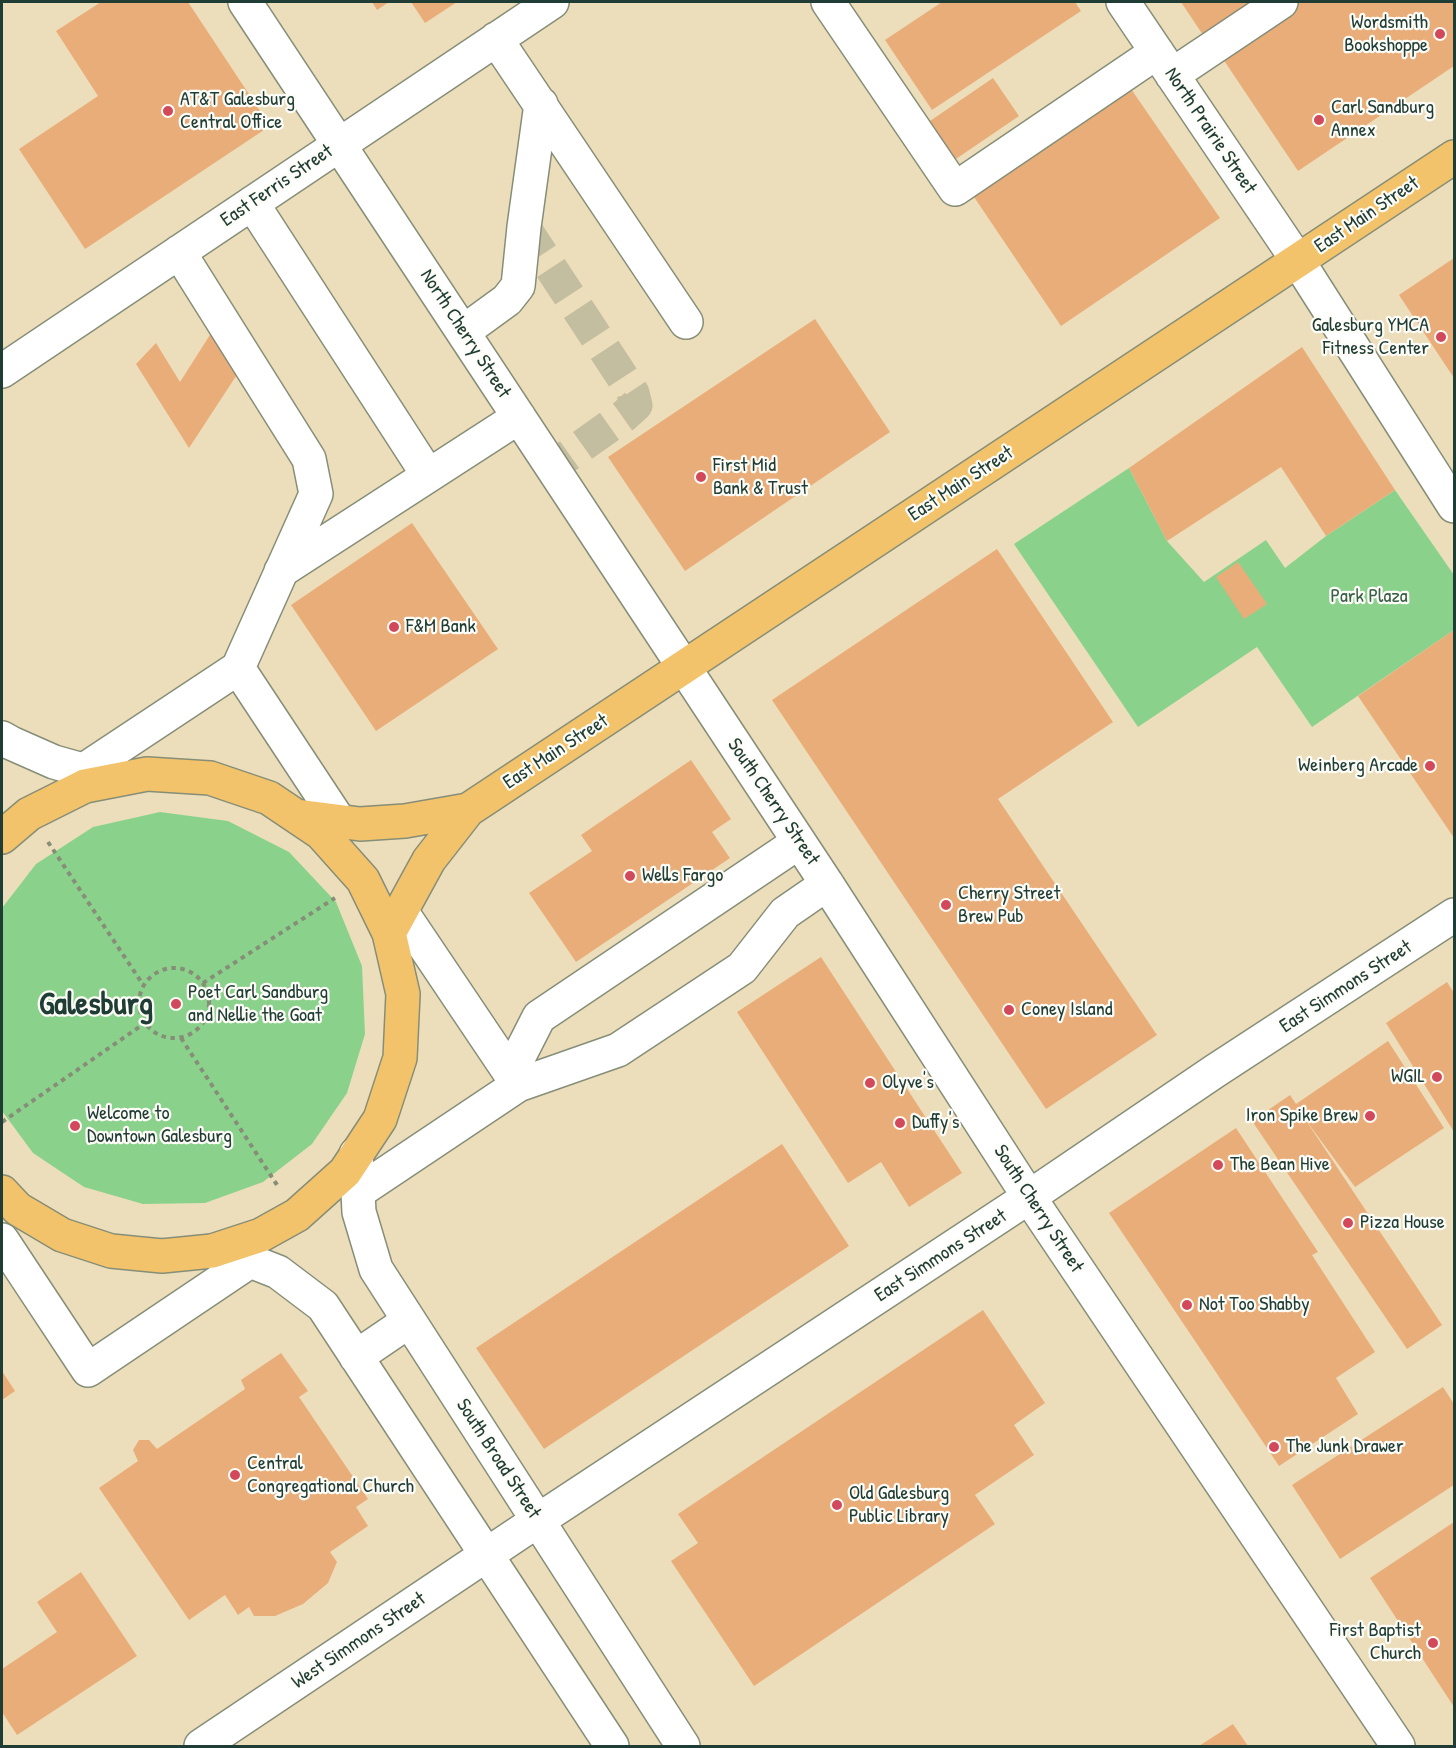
<!DOCTYPE html>
<html>
<head>
<meta charset="utf-8">
<style>
	body { margin:0 }
	#map { position:relative; width:1456px; height:1748px; overflow:hidden; background:#eddebb; font-family:"Patrick Hand",sans-serif }
	canvas { display:block }
	.frame { position:absolute; inset:0; border:3px solid #1f3d34; pointer-events:none }
</style>
</head>
<body>
<div id="map">
<canvas width="1456" height="1748"></canvas>
<div class="frame"></div>
</div>
<script>
const g = document.querySelector('canvas').getContext('2d');
g.lineJoin = 'round';
function paint(path, color) {
  g.fillStyle = color;
  g.fill(path, 'evenodd');
}
function toPath(rows) {
  const path = new Path2D();
  for (const r of rows) {
    if (r.length === 3) {
      path.moveTo(r[0] + r[2], r[1]);
      path.arc(r[0], r[1], r[2], 0, 2 * Math.PI);
      continue;
    }
    path.moveTo(r[0], r[1]);
    for (let i = 2; i < r.length; i += 2) path.lineTo(r[i], r[i + 1]);
  }
  return path;
}
function stroke(path, color, width, dash) {
  g.strokeStyle = color;
  g.lineWidth = width;
  g.lineCap = dash ? 'butt' : 'round';
  g.setLineDash(dash || []);
  g.stroke(path);
}
function write(font, color, halo, rows, align = 'center') {
  g.font = font + ' "Patrick Hand",sans-serif';
  g.lineWidth = 4.5;
  g.setLineDash([]);
  g.textBaseline = 'middle';
  g.strokeStyle = halo;
  g.fillStyle = color;
  for (const [text, x, y, turn = 0] of rows) {
    g.save();
    g.translate(x, y);
    g.rotate((+turn || 0) * Math.PI / 180);
    g.textAlign = isNaN(turn) ? turn : align;
    if (halo) g.strokeText(text, 0, 0);
    g.fillText(text, 0, 0);
    g.restore();
  }
}
paint(toPath([
	[1129,468,1167,541,1204,582,1266,540,1285,568,1326,536,1395,490,1454,575,1454,630,1312,727,1257,647,1138,727,1014,544],
	[160,812,228,821,289,852,336,902,362,966,365,1034,347,1093,312,1144,263,1182,205,1203,143,1204,84,1187,33,1153,2,1111,2,908,36,864,93,827]
]), '#8ad28c');
paint(toPath([
	[101,2,188,2,270,126,85,249,19,149,98,96,56,31],
	[372,2,389,2,377,10],
	[411,2,457,2,425,23],
	[942,2,1075,2,1081,11,932,110,885,40],
	[1181,2,1261,2,1205,38],
	[1295,2,1454,2,1454,66,1298,171,1219,53],
	[993,78,1019,116,953,161,927,123],
	[1129,86,1220,218,1061,326,972,194],
	[1454,258,1454,378,1399,295],
	[815,319,890,432,685,571,608,457],
	[215,327,240,370,189,448,136,364,156,343,180,382],
	[1302,347,1395,490,1326,536,1281,467,1167,541,1129,468],
	[412,523,498,649,376,731,291,605],
	[997,549,1113,722,998,799,1157,1035,1046,1109,772,700],
	[1238,562,1267,604,1244,619,1216,577],
	[1454,630,1454,838,1358,696],
	[691,760,731,819,712,832,730,858,576,962,529,893,592,851,581,835],
	[821,957,962,1173,909,1207,881,1162,848,1183,737,1012],
	[1447,982,1454,993,1454,1132,1386,1023],
	[1388,1041,1444,1128,1355,1187,1305,1119,1442,1325,1407,1349,1252,1121,1290,1095,1296,1104],
	[1236,1128,1318,1252,1312,1255,1375,1352,1336,1378,1358,1414,1279,1466,1109,1213],
	[782,1144,849,1246,544,1449,476,1348],
	[983,1310,1045,1403,1014,1425,1034,1455,975,1495,995,1524,754,1686,671,1561,698,1543,678,1514],
	[281,1353,308,1391,299,1397,368,1499,356,1507,368,1526,330,1552,337,1562,328,1583,303,1604,275,1616,254,1616,249,1607,238,1615,225,1595,189,1620,99,1488,138,1461,133,1450,139,1440,149,1440,157,1449,245,1389,241,1380],
	[2,1371,15,1391,2,1400],
	[1443,1387,1454,1404,1454,1485,1340,1559,1292,1485],
	[1454,1522,1454,1707,1370,1578],
	[81,1572,137,1656,17,1735,2,1712,2,1669,57,1632,37,1602],
	[1233,1724,1248,1746,1199,1746]
]), '#e9ad79');
stroke(toPath([
	[524,227,633,393,636,405,624,416,552,467]
]), '#c4bea0', 33, [33, 16]);
const minor = toPath([
	[245,2,827,884,1029,1197,1398,1746],
	[828,2,955,189,1157,52],
	[1123,2,1298,261,1454,506],
	[496,39,686,322],
	[1172,75,1281,2],
	[252,203,428,475],
	[179,252,309,459,316,494,238,668],
	[463,332,507,300,518,286,524,227,541,104],
	[2,371,552,2],
	[281,571,519,417],
	[2,738,11,743,54,762,104,776],
	[84,770,238,668,339,821],
	[510,1074,539,1017,799,842],
	[518,1085,618,1050,742,968,785,913,827,884],
	[356,1154,359,1212,376,1269,683,1746],
	[358,1192,518,1085,401,911],
	[2,1240,88,1370,250,1261],
	[212,1251,250,1261,278,1272,323,1306,612,1746],
	[356,1357,409,1321],
	[201,1746,516,1535,1029,1197,1215,1071,1454,915]
]);
const major = toPath([
	[297,816,360,824,405,821,468,810],
	[2,837,29,814,85,786,147,774,210,778,269,798,321,833,363,880,389,933,403,994,400,1058,380,1119,345,1172,297,1215,261,1235,212,1251,162,1256,111,1251,62,1235,18,1209,2,1192],
	[389,933,429,860,468,810,1454,157]
]);
stroke(minor, '#868e78', 36);
stroke(major, '#868e78', 36);
stroke(toPath([
	[48,842,144,986],
	[174,1003,35],
	[203,983,335,898],
	[181,1038,279,1188],
	[2,1122,145,1023]
]), '#868e78', 4, [4.5, 4.5]);
stroke(minor, '#fff', 33);
stroke(major, '#f2c36a', 33);
for (const [x, y, r, color] of [
	[1440,34,6,"#d1495b"],
	[168,111,6,"#d1495b"],
	[1319,120,6,"#d1495b"],
	[1441,337,6,"#d1495b"],
	[701,477,6,"#d1495b"],
	[394,627,6,"#d1495b"],
	[1430,766,6,"#d1495b"],
	[630,876,6,"#d1495b"],
	[946,905,6,"#d1495b"],
	[176,1004,6,"#d1495b"],
	[1009,1010,6,"#d1495b"],
	[1437,1077,6,"#d1495b"],
	[870,1083,6,"#d1495b"],
	[1370,1116,6,"#d1495b"],
	[900,1123,6,"#d1495b"],
	[75,1126,6,"#d1495b"],
	[1218,1165,6,"#d1495b"],
	[1348,1223,6,"#d1495b"],
	[1187,1305,6,"#d1495b"],
	[1274,1447,6,"#d1495b"],
	[235,1475,6,"#d1495b"],
	[837,1505,6,"#d1495b"],
	[1433,1643,6,"#d1495b"]
]) {
  const dot = new Path2D();
  dot.arc(x, y, r, 0, 2 * Math.PI);
  g.fillStyle = color;
  g.fill(dot);
  stroke(dot, '#fdfcf7', 2);
}
write('20px', '#1f3d34', '#fdfcf7', [
	["Wordsmith",1428,23,"right"],
	["Bookshoppe",1428,46,"right"],
	["AT&T Galesburg",180,100],
	["Central Office",180,123],
	["Carl Sandburg",1331,108],
	["Annex",1331,131],
	["Galesburg YMCA",1429,326,"right"],
	["Fitness Center",1429,349,"right"],
	["First Mid",713,466],
	["Bank & Trust",713,489],
	["F&M Bank",406,627],
	["Weinberg Arcade",1418,766,"right"],
	["Wells Fargo",642,876],
	["Cherry Street",958,894],
	["Brew Pub",958,917],
	["Poet Carl Sandburg",188,993],
	["and Nellie the Goat",188,1016],
	["Coney Island",1021,1010],
	["WGIL",1425,1077,"right"],
	["Olyve's",882,1083],
	["Welcome to",87,1114],
	["Downtown Galesburg",87,1137],
	["Iron Spike Brew",1358,1116,"right"],
	["Duffy's",912,1123],
	["The Bean Hive",1230,1165],
	["Pizza House",1360,1223],
	["Not Too Shabby",1199,1305],
	["The Junk Drawer",1286,1447],
	["Central",247,1464],
	["Congregational Church",247,1487],
	["Old Galesburg",849,1494],
	["Public Library",849,1517],
	["First Baptist",1421,1631,"right"],
	["Church",1421,1654,"right"]
], 'left');
write('20px', '#1f3d34', '#fdfcf7', [
	["North Prairie Street",1210,131,56],
	["East Ferris Street",277,186,-34],
	["East Main Street",1367,215,-34],
	["North Cherry Street",465,334,57],
	["East Main Street",961,484,-33],
	["East Main Street",556,752,-33],
	["South Cherry Street",773,802,56],
	["East Simmons Street",1346,987,-33],
	["South Cherry Street",1038,1209,57],
	["East Simmons Street",941,1256,-33],
	["South Broad Street",498,1459,57],
	["West Simmons Street",359,1641,-34]
]);
write('20px', '#3a624a', '#fdfcf7', [
	["Park Plaza",1369,597]
]);
write('bold 32px', '#1f3d34', '#fdfcf7', [
	["Galesburg",96,1005]
]);
</script>
</body>
</html>
